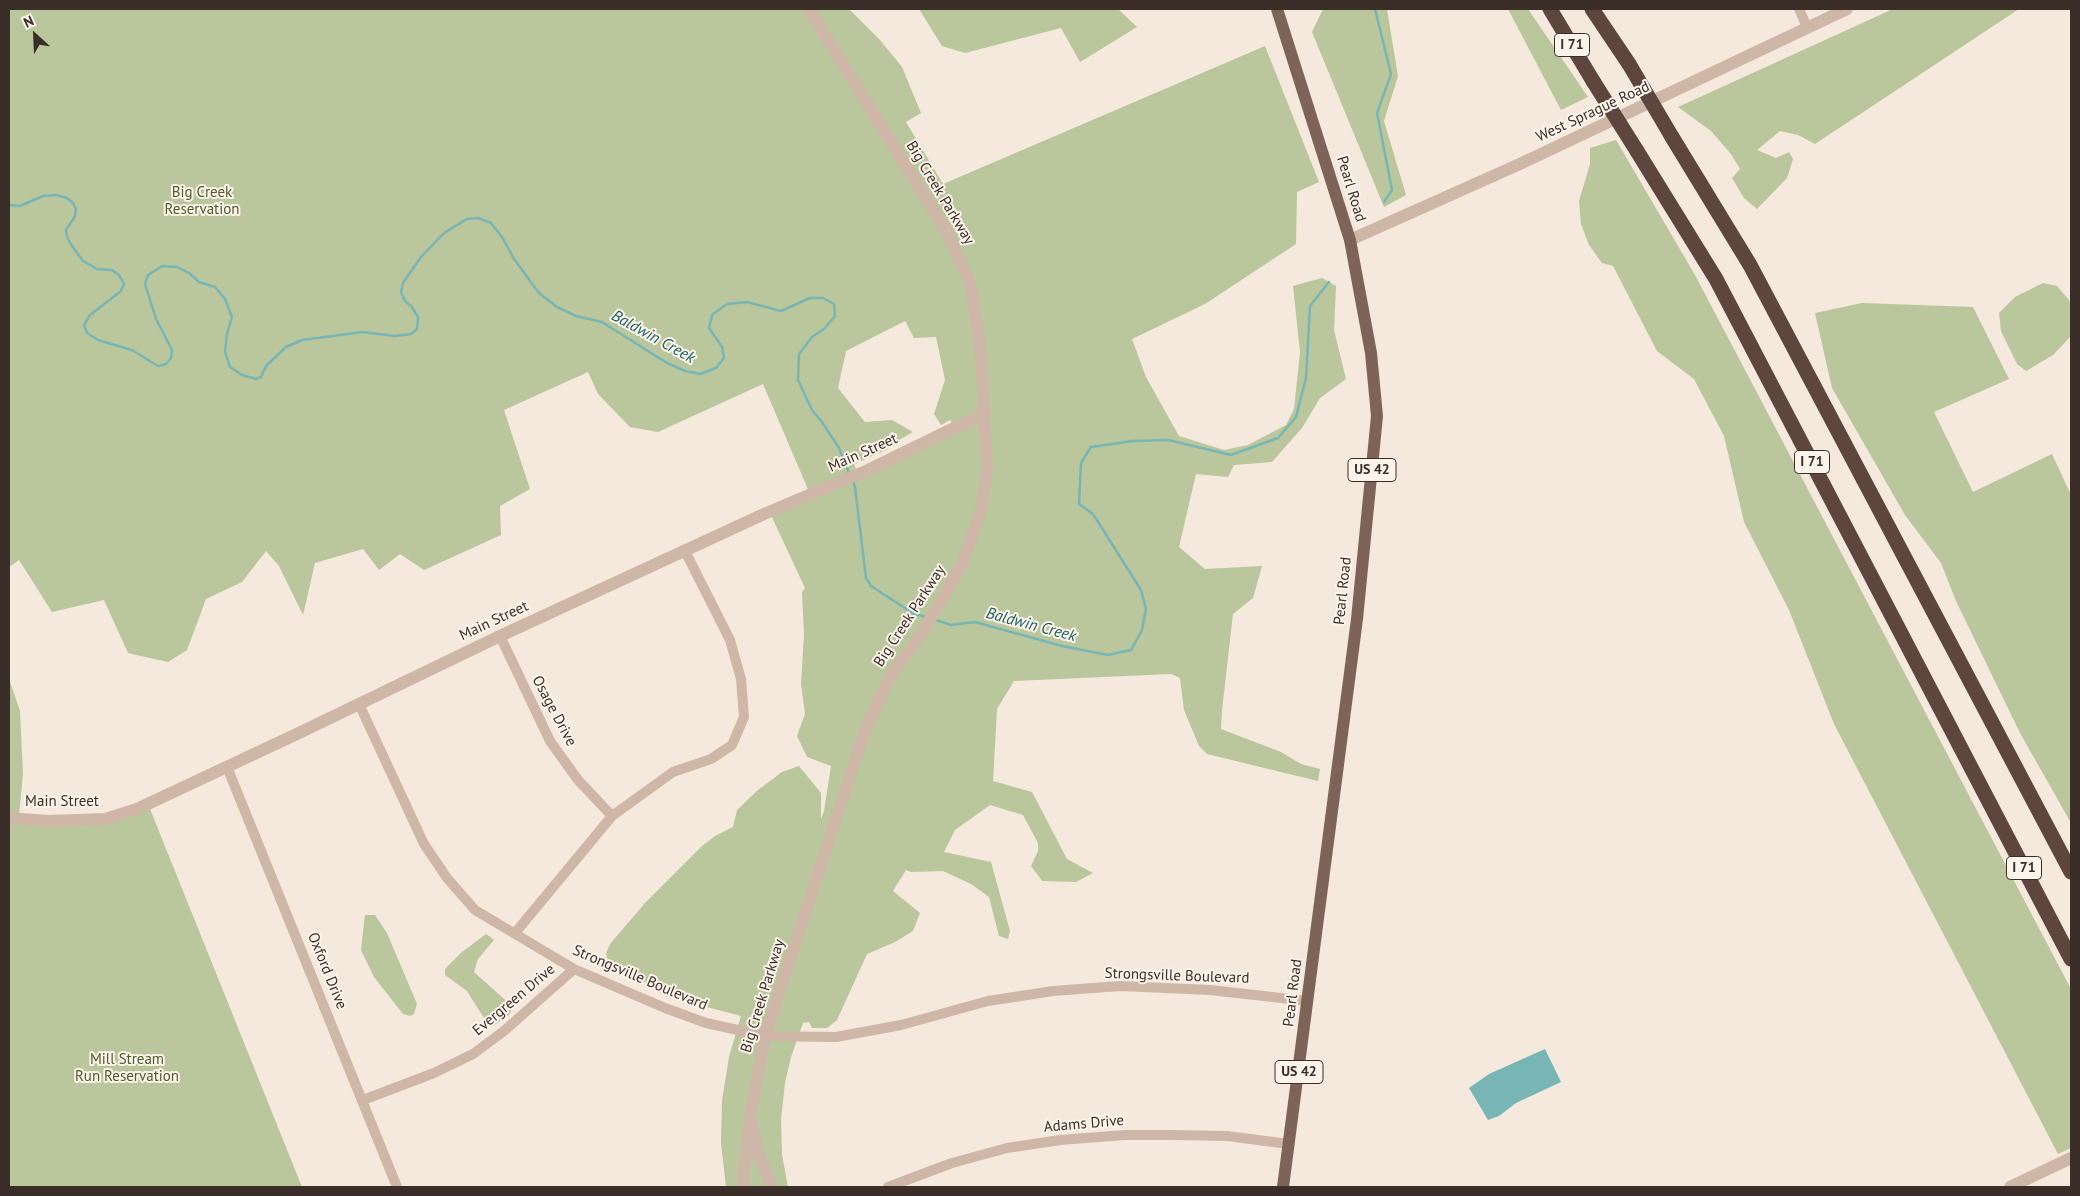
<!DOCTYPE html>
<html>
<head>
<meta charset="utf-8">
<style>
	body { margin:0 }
	#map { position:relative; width:2080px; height:1196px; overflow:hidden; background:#f5e8dd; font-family:"PT Sans",sans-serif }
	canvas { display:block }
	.frame { position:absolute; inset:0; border:10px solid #3b2d28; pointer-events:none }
	.north { position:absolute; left:10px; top:10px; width:50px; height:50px; -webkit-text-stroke:4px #fcf3ea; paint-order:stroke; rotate:335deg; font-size:14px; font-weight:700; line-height:20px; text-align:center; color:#3b2d28 }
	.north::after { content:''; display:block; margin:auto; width:18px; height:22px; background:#3b2d28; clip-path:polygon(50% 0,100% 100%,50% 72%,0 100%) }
</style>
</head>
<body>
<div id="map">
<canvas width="2080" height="1196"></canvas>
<div class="frame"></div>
<div class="north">N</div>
</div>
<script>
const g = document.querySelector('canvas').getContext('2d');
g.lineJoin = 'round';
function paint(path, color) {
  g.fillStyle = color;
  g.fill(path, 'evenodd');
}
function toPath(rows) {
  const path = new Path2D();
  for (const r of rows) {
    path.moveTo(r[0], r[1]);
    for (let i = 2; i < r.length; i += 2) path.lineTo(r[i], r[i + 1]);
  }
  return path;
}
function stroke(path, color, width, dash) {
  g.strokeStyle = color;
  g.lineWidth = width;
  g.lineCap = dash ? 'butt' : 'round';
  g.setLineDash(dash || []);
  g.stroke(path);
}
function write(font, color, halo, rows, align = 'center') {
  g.font = font + ' "PT Sans",sans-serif';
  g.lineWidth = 4;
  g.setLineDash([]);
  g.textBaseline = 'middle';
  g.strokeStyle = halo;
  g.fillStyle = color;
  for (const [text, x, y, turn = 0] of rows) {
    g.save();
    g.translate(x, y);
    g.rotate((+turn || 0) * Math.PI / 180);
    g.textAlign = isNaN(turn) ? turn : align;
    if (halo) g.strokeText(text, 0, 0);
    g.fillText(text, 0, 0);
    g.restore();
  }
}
paint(toPath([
	[9,9,849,9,880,40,902,67,921,113,906,122,943,184,1265,46,1319,182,1297,192,1296,244,1205,304,1132,339,1146,377,1179,436,1224,450,1248,445,1286,425,1294,409,1300,352,1293,286,1322,278,1336,286,1334,330,1346,379,1320,398,1302,428,1272,462,1234,465,1228,477,1196,474,1179,547,1205,569,1262,566,1253,598,1233,614,1222,710,1221,729,1281,752,1301,764,1320,769,1318,781,1207,754,1199,746,1184,710,1180,678,1171,674,1014,681,997,709,993,781,1032,792,1067,859,1093,873,1076,882,1042,881,1031,866,1038,851,1038,843,1023,815,990,805,955,830,944,852,991,862,1010,931,1008,939,999,936,989,897,971,884,943,871,911,872,906,870,893,891,920,913,913,931,895,942,867,954,837,1020,827,1028,812,1028,809,1022,803,1023,791,1057,785,1083,781,1119,782,1155,788,1187,726,1187,721,1143,722,1100,729,1057,741,1016,707,1007,664,991,614,967,608,961,606,953,610,944,645,903,702,846,715,836,733,827,737,810,758,790,782,772,799,766,821,793,821,819,824,811,831,766,807,757,797,736,805,714,801,684,804,635,802,592,805,588,770,513,810,494,763,384,658,432,630,427,598,394,588,372,504,410,530,489,500,506,501,535,424,570,400,554,379,570,363,549,315,563,303,615,279,566,266,551,242,582,206,599,187,650,168,662,128,653,104,600,52,612,19,560,9,567],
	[905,321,914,338,936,337,945,380,934,414,941,425,950,420,954,427,857,472,854,464,886,450,892,444,913,432,892,420,865,422,838,388,846,351],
	[919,9,1118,9,1137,27,1080,62,1061,28,965,53,942,46],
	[1323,9,1387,9,1398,76,1384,121,1406,195,1384,207,1312,32],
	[1508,9,1528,9,1588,97,1561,110],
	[1893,9,2019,9,1815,144,1798,135,1780,131,1757,150,1776,158,1789,152,1793,159,1787,178,1757,209,1744,198,1732,178,1740,169,1731,154,1711,131,1678,107],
	[1616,140,1695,275,2071,989,2071,1148,2058,1154,1834,724,1789,610,1744,522,1724,436,1694,379,1657,351,1613,266,1602,263,1589,245,1581,224,1579,201,1590,164,1590,148],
	[2043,283,2057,286,2069,300,2071,306,2071,336,2053,355,2026,371,2017,364,2001,331,1999,313,2015,297],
	[1862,303,1973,307,2009,379,1934,412,1973,492,2052,454,2071,495,2071,823,2020,733,1956,601,1941,563,1905,515,1832,388,1815,313],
	[9,679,20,711,23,774,19,815,9,814],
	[148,804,302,1187,9,1187,9,818,105,824],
	[365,915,375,915,387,933,417,1004,414,1014,410,1016,403,1014,374,977,361,950],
	[486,934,494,940,478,959,474,972,513,1007,509,1015,493,1026,489,1024,482,1015,467,991,445,975,445,969,462,952]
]), '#bac69b');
paint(toPath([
	[1545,1049,1561,1082,1516,1103,1499,1116,1488,1120,1469,1088,1489,1074]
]), '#78b6b5');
stroke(toPath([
	[1375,9,1391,74,1377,113,1392,190,1384,202],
	[9,205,20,206,43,196,56,195,67,198,73,203,76,209,75,216,66,230,67,237,72,246,83,261,97,269,112,270,119,275,124,284,121,291,90,315,84,325,87,333,98,340,132,350,158,366,166,364,171,358,172,350,156,319,145,284,148,275,162,266,177,267,189,273,199,282,215,287,225,299,232,317,227,334,225,352,230,367,242,375,256,379,261,377,266,366,286,347,302,340,363,332,395,336,411,334,417,329,418,317,411,306,405,301,401,292,403,283,421,257,444,233,467,219,478,218,491,223,502,237,514,259,539,293,557,307,576,316,602,322,667,363,685,371,700,374,716,368,724,358,722,347,709,328,712,315,727,304,747,302,781,311,810,298,823,298,834,304,835,316,824,329,812,337,799,354,798,380,812,410,822,422,839,448,849,473],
	[853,480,855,487,866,578,871,586,914,614,926,617],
	[936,620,951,625,975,622,1062,646,1108,655,1131,650,1142,630,1146,609,1141,590,1093,514,1079,504,1081,463,1091,447,1133,441,1168,440,1231,455,1278,438,1296,417,1306,378,1310,306,1329,282]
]), '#78b6b5', 2.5);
stroke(toPath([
	[1799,9,1807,27],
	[500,636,550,741,578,780,612,816],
	[359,704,424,844,447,878,475,910,574,969,665,1008,706,1023,765,1036,836,1037,901,1025,988,1001,1053,991,1120,986,1210,990,1308,1001],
	[227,767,397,1187],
	[515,933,612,816,673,772,711,759,732,745,744,717,741,679,730,640,685,551],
	[363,1100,434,1073,473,1054,504,1031,574,969],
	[888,1187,952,1163,1007,1148,1060,1140,1125,1135,1172,1135,1227,1136,1289,1144]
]), '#cfb7a7', 10);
stroke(toPath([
	[1350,240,1522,163,1847,9],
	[9,818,48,821,105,819,137,809,301,732,500,636,764,514,868,470,985,413],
	[752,1125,759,1155,772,1187],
	[744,1187,743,1174,752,1105,765,1036,863,736,891,675,924,630,962,564,981,511,987,469,981,355,973,297,968,278,946,231,809,9],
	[2010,1187,2071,1158]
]), '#cfb7a7', 12);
stroke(toPath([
	[1277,9,1350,240,1371,353,1377,416,1357,619,1283,1187]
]), '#7e6358', 12);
stroke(toPath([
	[1550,9,1593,81],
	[1592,9,1629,64],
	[1672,137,1750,265,2071,872],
	[1637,151,1716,279,2071,959]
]), '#5d463e', 15);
stroke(toPath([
	[1629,64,1672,137],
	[1593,81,1637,151]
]), '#5d463e', 15);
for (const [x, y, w] of [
	[1572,45,35],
	[1812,462,35],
	[1372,470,48],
	[2024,868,35],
	[1299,1072,48]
]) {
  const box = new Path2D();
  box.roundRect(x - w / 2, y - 11.5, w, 23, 4);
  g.fillStyle = '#fcf3ea';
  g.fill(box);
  stroke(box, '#3b2d28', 1);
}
write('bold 14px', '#3b2d28', null, [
	["I 71",1572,45],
	["I 71",1812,462],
	["US 42",1372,470],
	["I 71",2024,868],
	["US 42",1299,1072]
]);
write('15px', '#3b2d28', '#fcf3ea', [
	["West Sprague Road",1593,112,-25],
	["Pearl Road",1351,189,73],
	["Big Creek Parkway",940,193,59],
	["Main Street",863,453,-24],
	["Pearl Road",1343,591,-84],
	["Big Creek Parkway",910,616,-57],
	["Main Street",494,621,-25],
	["Osage Drive",554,711,62],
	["Main Street",62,802],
	["Oxford Drive",327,971,68],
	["Strongsville Boulevard",1177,976,2],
	["Strongsville Boulevard",640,978,23],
	["Pearl Road",1293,993,-83],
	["Big Creek Parkway",763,996,-73],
	["Evergreen Drive",514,1000,-40],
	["Adams Drive",1084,1124,-5]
]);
write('15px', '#4c5c29', '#fcf3ea', [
	["Big Creek",202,193],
	["Reservation",202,210],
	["Mill Stream",127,1060],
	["Run Reservation",127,1077]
]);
write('italic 16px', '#186061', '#fcf3ea', [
	["Baldwin Creek",653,337,29],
	["Baldwin Creek",1031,625,15]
]);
</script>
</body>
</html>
